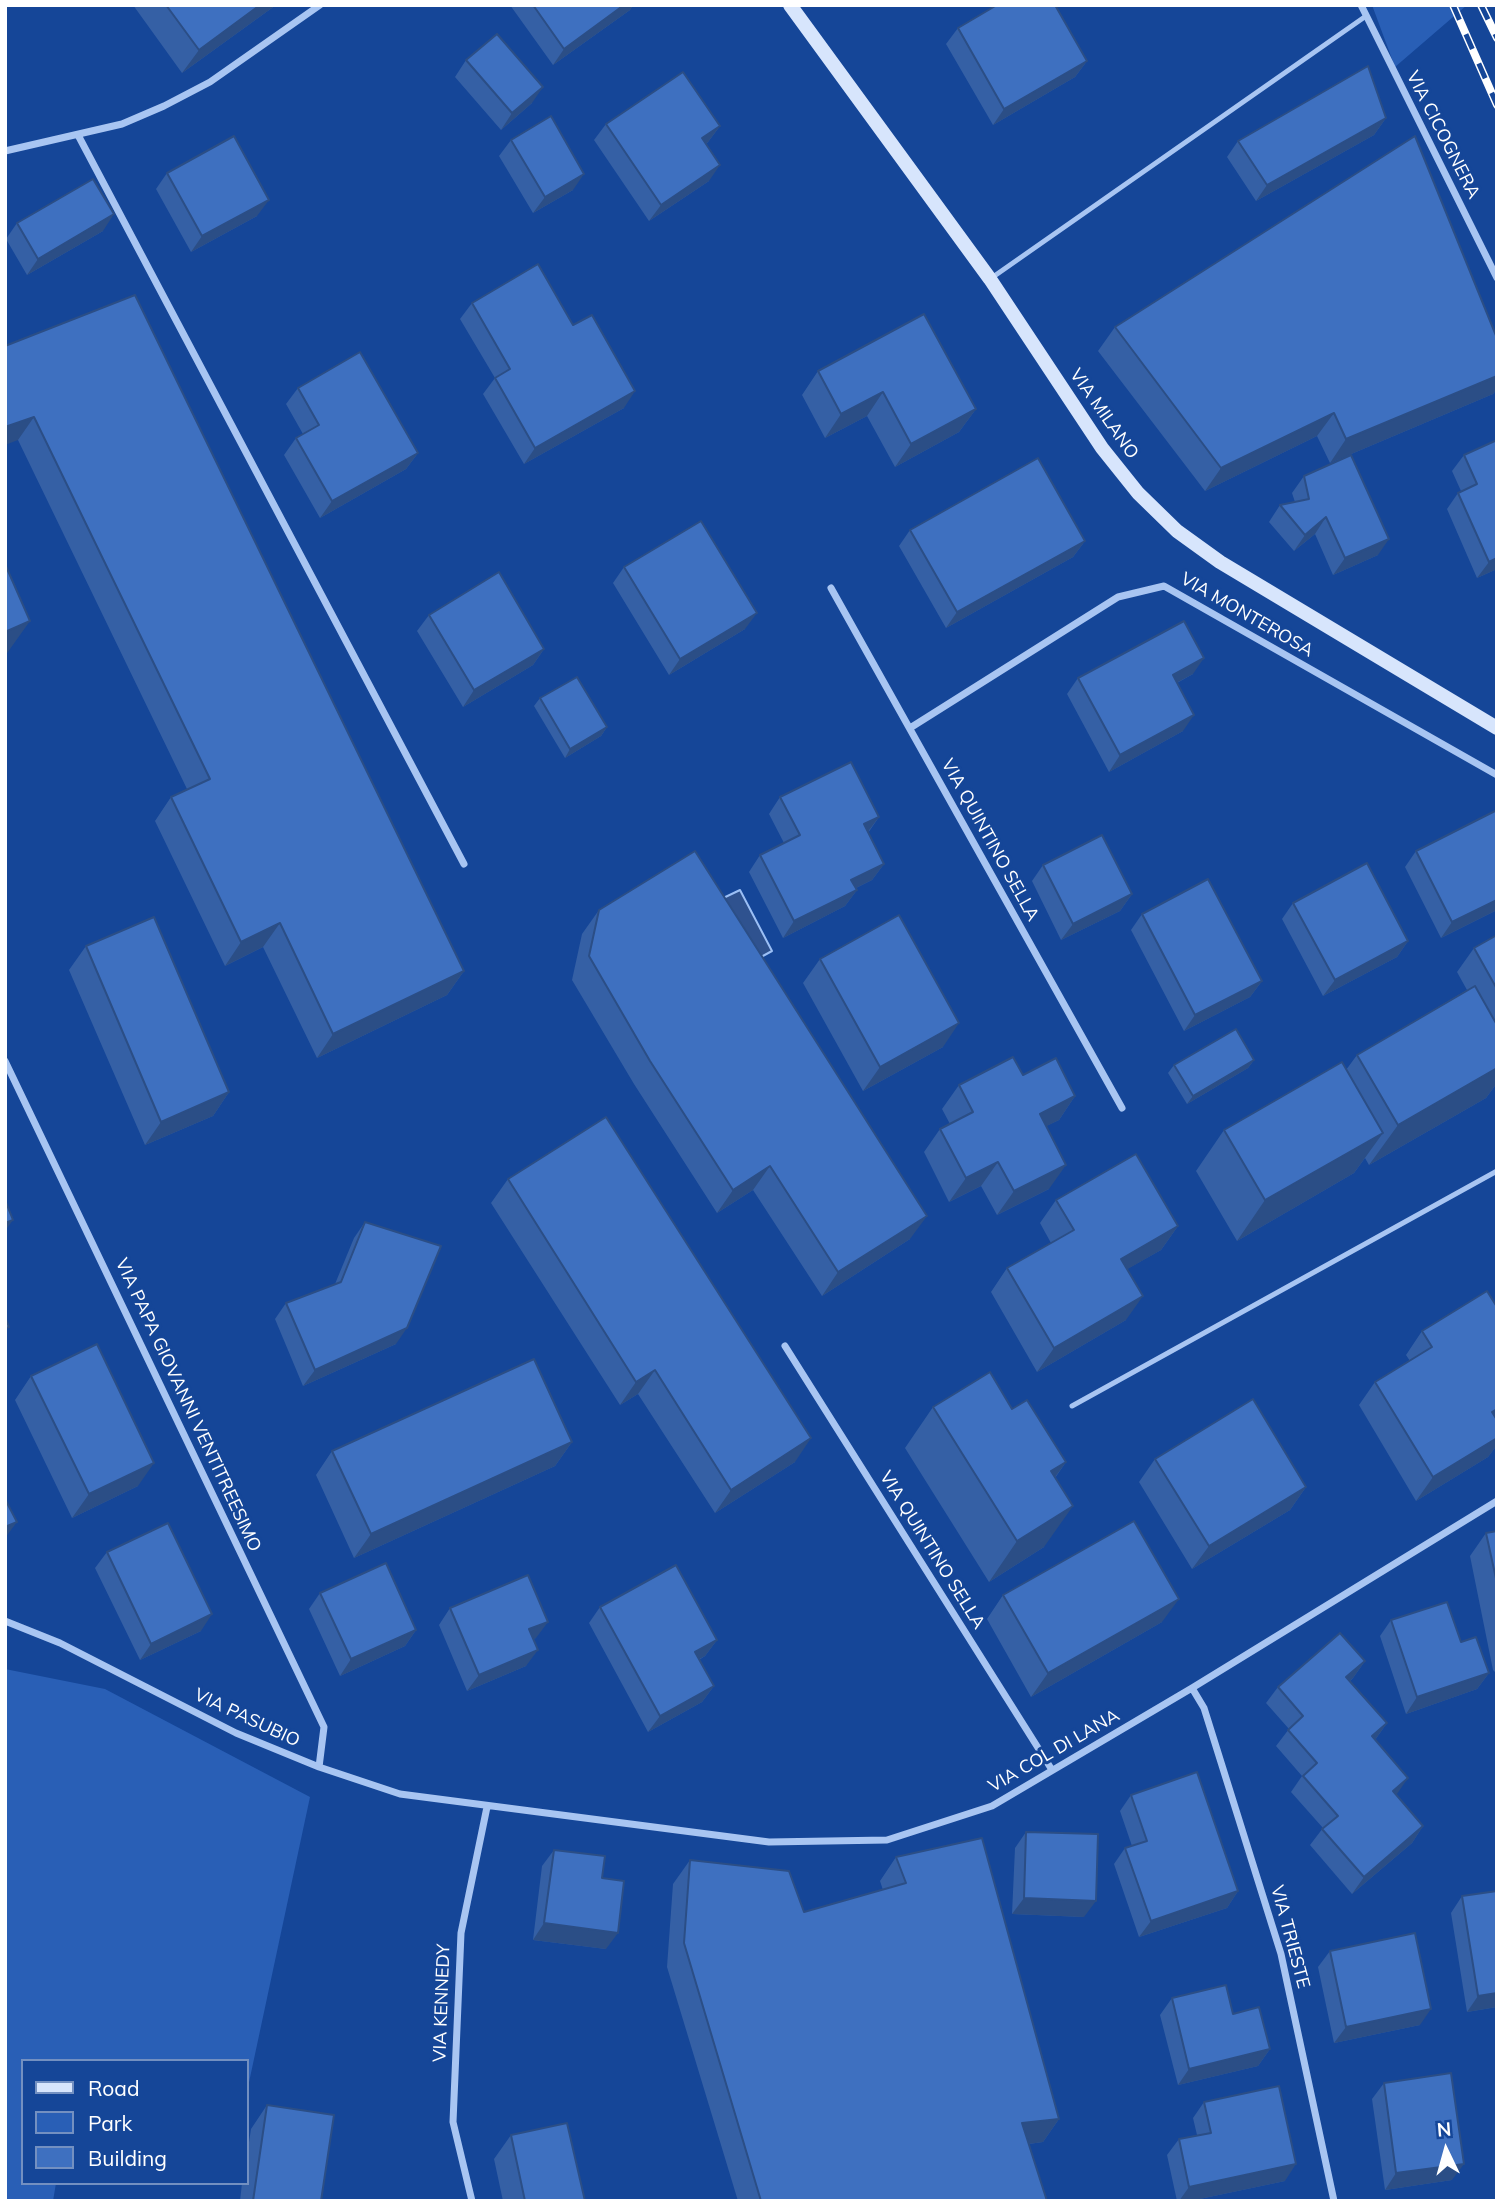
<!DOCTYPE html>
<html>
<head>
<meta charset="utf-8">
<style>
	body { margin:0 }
	#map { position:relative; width:1502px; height:2206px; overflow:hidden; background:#154698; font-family:Mulish,sans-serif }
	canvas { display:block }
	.frame { position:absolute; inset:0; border:7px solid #fff; pointer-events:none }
	.legend { position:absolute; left:21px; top:2059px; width:228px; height:126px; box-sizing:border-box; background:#154698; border:2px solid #7390c1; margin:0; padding:9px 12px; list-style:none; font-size:21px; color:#fff }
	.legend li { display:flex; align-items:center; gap:14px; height:35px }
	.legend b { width:35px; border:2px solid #7390c1 }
	.north { position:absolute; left:1411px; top:2115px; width:70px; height:70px; -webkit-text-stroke:5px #154698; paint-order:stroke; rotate:355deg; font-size:19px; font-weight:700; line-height:28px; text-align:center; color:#fff }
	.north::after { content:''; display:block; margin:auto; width:24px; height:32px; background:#fff; clip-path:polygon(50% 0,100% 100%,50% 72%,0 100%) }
</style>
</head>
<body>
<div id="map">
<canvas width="1502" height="2206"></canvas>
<div class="frame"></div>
<ul class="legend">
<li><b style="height:9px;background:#d7e5fc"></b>Road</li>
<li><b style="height:19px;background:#295fb6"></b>Park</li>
<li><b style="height:19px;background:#3e70c0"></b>Building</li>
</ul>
<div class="north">N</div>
</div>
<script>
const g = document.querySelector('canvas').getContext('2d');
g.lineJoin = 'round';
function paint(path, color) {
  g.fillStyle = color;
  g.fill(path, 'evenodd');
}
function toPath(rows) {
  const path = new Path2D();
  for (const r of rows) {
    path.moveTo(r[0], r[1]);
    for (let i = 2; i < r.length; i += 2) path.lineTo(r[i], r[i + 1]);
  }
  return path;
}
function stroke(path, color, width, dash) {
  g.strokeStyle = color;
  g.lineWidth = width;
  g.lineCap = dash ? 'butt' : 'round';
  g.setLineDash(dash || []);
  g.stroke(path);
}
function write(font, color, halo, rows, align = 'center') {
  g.font = font + ' Mulish,sans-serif';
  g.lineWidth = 6;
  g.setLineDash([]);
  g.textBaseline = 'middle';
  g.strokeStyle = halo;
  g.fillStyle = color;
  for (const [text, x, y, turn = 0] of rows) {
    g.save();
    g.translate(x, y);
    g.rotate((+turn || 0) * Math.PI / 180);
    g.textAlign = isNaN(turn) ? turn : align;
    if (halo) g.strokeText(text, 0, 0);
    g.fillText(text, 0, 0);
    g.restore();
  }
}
paint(toPath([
	[1372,5,1467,5,1395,67],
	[5,1669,105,1689,310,1797,248,2087,247,2061,23,2061,23,2183,56,2183,53,2201,5,2201]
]), '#295fb6');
const water = toPath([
	[740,890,772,951,750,963,717,901,740,890]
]);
paint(water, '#2f528f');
stroke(water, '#9bbff5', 2);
stroke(toPath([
	[990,279,1366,16],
	[1072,1406,1497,1171]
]), '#a8c5f2', 5);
stroke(toPath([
	[1361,5,1497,278],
	[78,135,464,864],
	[5,151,122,124,164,106,210,82,320,5],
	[831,588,1122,1108],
	[910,728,1118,597,1164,586,1497,775],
	[5,1061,324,1727,319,1767],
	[785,1346,1052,1770],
	[5,1621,60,1643,236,1733,319,1767,400,1794,769,1842,887,1840,992,1806,1192,1688,1497,1501],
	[1192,1688,1204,1708,1281,1954,1334,2201],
	[472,2201,453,2122,461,1933,487,1807]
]), '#a8c5f2', 7);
stroke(toPath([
	[790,5,990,279,1102,448,1138,493,1177,531,1220,562,1497,728]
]), '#d7e5fc', 14);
const rail = toPath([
	[1453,5,1497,105],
	[1481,5,1497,38]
]);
stroke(rail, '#fff', 8);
stroke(rail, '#154698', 5, [16]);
paint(toPath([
	[133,5,276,5,182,73],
	[510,5,633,5,630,10,553,65],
	[958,28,1087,61,1075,77,993,125,946,44],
	[466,60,532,103,501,130,455,77],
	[1386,118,1374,135,1256,201,1227,157,1238,141],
	[606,124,720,126,708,142,706,144,709,181,649,221,594,140],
	[511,140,573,190,533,213,499,156],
	[167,173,257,216,191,252,156,189],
	[17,223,103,231,27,275,6,239],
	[472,303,573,325,624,408,524,464,483,394,495,378,460,319],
	[1115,327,1497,338,1497,389,1493,394,1330,463,1317,436,1205,491,1098,351],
	[5,346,464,971,447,995,317,1058,263,947,225,966,155,821,171,797,187,789,18,440],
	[818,371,976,409,959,432,895,467,867,416,825,438,802,395],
	[298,388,418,453,406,469,320,518,284,455,296,438,303,434,286,404],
	[1497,440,1497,569,1477,578,1447,509,1458,493,1461,491,1452,471,1464,455],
	[1304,476,1378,555,1333,575,1315,534,1294,551,1269,522,1280,505,1295,502,1292,493],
	[910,530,1085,541,1073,557,946,628,899,546],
	[624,567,745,629,669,675,613,583],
	[429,615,544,649,533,665,463,707,417,631],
	[1193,674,1177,683,1183,731,1109,772,1067,694,1078,678],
	[540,698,607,727,601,736,565,758,534,706],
	[780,797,879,817,868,833,884,864,872,880,856,888,857,890,845,906,783,938,749,872,760,855,784,843,769,814],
	[1416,851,1497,910,1441,938,1405,867],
	[1043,865,1132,894,1120,911,1061,940,1032,881],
	[1293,903,1408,941,1397,957,1323,996,1282,919],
	[599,910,910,1239,822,1296,753,1190,717,1213,634,1084,572,980,582,934],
	[1142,914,1262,981,1250,997,1184,1031,1131,930],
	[1497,935,1497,1083,1486,1098,1369,1165,1365,1158,1354,1173,1237,1241,1196,1171,1224,1130,1346,1070,1357,1055,1467,990,1457,972,1474,948],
	[86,946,229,1092,213,1116,145,1145,69,970],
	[820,959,943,1047,863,1091,803,983],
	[1254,1060,1248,1068,1187,1104,1168,1073,1174,1065],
	[1023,1075,1075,1096,1059,1120,1046,1126,1049,1189,997,1215,981,1186,949,1202,924,1152,940,1129,950,1124,942,1109,959,1085],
	[508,1179,795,1462,715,1513,638,1394,620,1405,491,1203],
	[1056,1200,1178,1226,1161,1250,1127,1269,1126,1320,1037,1372,991,1292,1007,1268,1051,1243,1040,1223],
	[365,1222,396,1344,303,1386,275,1319,286,1303,335,1284,354,1238],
	[1497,1307,1497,1445,1488,1457,1416,1501,1359,1405,1375,1382,1410,1361,1406,1355,1422,1331],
	[31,1376,138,1486,72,1518,15,1400],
	[933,1407,1012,1409,1066,1462,1055,1478,1044,1547,989,1582,905,1448],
	[572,1442,555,1466,354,1558,316,1475,332,1451],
	[1155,1459,1306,1487,1290,1510,1192,1569,1139,1482],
	[1497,1531,1497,1674,1493,1670,1470,1556,1486,1533],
	[107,1552,201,1631,140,1660,95,1568],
	[320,1593,416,1630,405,1646,340,1676,309,1609],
	[1003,1595,1162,1622,1031,1697,987,1619],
	[600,1607,717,1640,705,1656,699,1660,714,1686,702,1702,648,1732,589,1623],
	[450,1608,536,1638,533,1639,526,1666,467,1691,439,1625],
	[1391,1620,1461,1642,1489,1673,1477,1689,1406,1714,1380,1636],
	[1365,1661,1353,1678,1350,1681,1387,1723,1375,1740,1396,1795,1423,1826,1412,1843,1352,1894,1310,1845,1323,1828,1291,1792,1302,1776,1276,1746,1289,1729,1266,1703,1278,1687],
	[1131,1795,1238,1891,1227,1908,1139,1937,1114,1864,1125,1848,1132,1846,1120,1811],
	[1026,1832,1084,1917,1012,1914,1015,1848],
	[554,1850,602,1878,606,1949,533,1940,542,1866],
	[896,1857,1059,2119,1043,2142,1029,2144,1047,2201,738,2201,667,1967,673,1884,690,1860,804,1912,883,1890,880,1881],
	[1497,1891,1497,2007,1467,2012,1451,1913,1462,1896],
	[1330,1951,1420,2025,1334,2043,1318,1967],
	[1172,1998,1233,2014,1270,2049,1258,2066,1178,2085,1160,2015],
	[1384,2083,1452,2180,1385,2190,1372,2099],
	[1204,2102,1285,2181,1190,2201,1177,2201,1167,2155,1179,2139,1197,2135,1193,2118],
	[267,2105,321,2201,240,2201,242,2183,247,2183,247,2155,251,2129],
	[511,2135,585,2201,503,2201,494,2159]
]), '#3560a5');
paint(toPath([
	[260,5,276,5,182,73,199,50],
	[624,5,633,5,630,10,553,65,564,49],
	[1087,61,1075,77,993,125,1004,109],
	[543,87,532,103,501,130,512,113],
	[1386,118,1374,135,1256,201,1267,185],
	[720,126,708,142,690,154,702,138],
	[720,165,709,181,649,221,661,205],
	[584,174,573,190,533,213,545,197],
	[269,200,257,216,191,252,202,236],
	[114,214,103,231,27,275,38,259],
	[1497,376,1497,389,1493,394,1330,463,1346,439],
	[635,391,624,408,524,464,535,448],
	[883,392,867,416,825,438,841,414],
	[976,409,959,432,895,467,911,444],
	[1334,413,1317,436,1205,491,1221,468],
	[34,417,18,440,5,445,5,427],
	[418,453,406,469,320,518,332,501],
	[1326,517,1315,534,1294,551,1305,535],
	[1389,539,1378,555,1333,575,1345,558],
	[1085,541,1073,557,946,628,957,612],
	[1497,558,1497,569,1477,578,1489,562],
	[757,613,745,629,669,675,680,659],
	[30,621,5,656,5,632],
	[544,649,533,665,463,707,474,690],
	[1204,658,1193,674,1161,691,1173,675],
	[1194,715,1183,731,1109,772,1120,755],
	[607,727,601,736,565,758,570,749],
	[879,817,867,833,864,824],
	[884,864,872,880,840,896,851,880],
	[857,890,845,906,783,938,794,921],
	[1132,894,1120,911,1061,940,1073,924],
	[1497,900,1497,910,1441,938,1452,922],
	[280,923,263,947,225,966,241,942],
	[1408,941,1397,957,1323,996,1335,980],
	[464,971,447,995,317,1058,333,1034],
	[1262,981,1250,997,1184,1031,1195,1015],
	[959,1023,943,1047,863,1091,880,1067],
	[1254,1060,1248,1068,1187,1104,1193,1096],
	[1497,1068,1497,1083,1486,1098,1369,1165,1398,1125],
	[229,1092,213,1116,145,1145,161,1122],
	[1075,1096,1059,1120,1023,1138,1040,1114],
	[1383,1133,1354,1173,1237,1241,1265,1200],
	[998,1162,981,1186,949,1202,966,1178],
	[1066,1165,1049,1189,997,1215,1014,1191],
	[770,1166,753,1190,717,1213,733,1190],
	[927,1216,910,1239,822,1296,838,1272],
	[13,1220,5,1231,5,1223],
	[1178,1226,1161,1250,1105,1282,1121,1259],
	[1143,1296,1126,1320,1037,1372,1054,1348],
	[407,1328,396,1344,303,1386,315,1370],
	[655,1370,638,1394,620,1405,636,1382],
	[1497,1409,1497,1422,1492,1412],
	[811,1438,795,1462,715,1513,731,1490],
	[1497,1438,1497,1445,1488,1457,1416,1501,1433,1477],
	[572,1442,555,1466,354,1558,371,1534],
	[1066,1462,1037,1502,1051,1471],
	[154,1463,138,1486,72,1518,89,1494],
	[1306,1487,1290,1510,1192,1569,1209,1546],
	[1073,1506,1044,1547,989,1582,1017,1541],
	[17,1522,5,1538,5,1527],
	[1179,1599,1162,1622,1031,1697,1048,1673],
	[212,1614,201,1631,140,1660,151,1644],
	[548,1622,536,1638,518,1646,529,1629],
	[416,1630,405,1646,340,1676,351,1659],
	[717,1640,705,1656,683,1668,695,1652],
	[538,1650,526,1666,467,1691,479,1675],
	[1365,1661,1353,1678,1335,1693,1346,1677],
	[1489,1673,1477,1689,1406,1714,1417,1697],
	[714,1686,702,1702,648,1732,660,1716],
	[1387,1723,1375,1740,1372,1736],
	[1408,1778,1397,1794,1382,1808,1393,1791],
	[1423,1826,1412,1843,1352,1894,1364,1877],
	[1238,1891,1227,1908,1139,1937,1151,1921],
	[1024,1898,1096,1901,1084,1917,1012,1914],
	[544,1923,618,1933,606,1949,533,1940],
	[1497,1993,1497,2007,1467,2012,1478,1996],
	[1431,2009,1420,2025,1334,2043,1346,2027],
	[1270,2049,1258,2066,1178,2085,1189,2069],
	[1059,2119,1043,2142,1005,2147,1022,2123],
	[1296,2164,1285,2181,1190,2201,1179,2201,1189,2187],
	[1464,2164,1452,2180,1385,2190,1396,2173]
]), '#2b4e86');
const building = toPath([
	[166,5,260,5,199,50,166,5],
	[533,5,624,5,564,49,533,5],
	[997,5,1055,5,1087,61,1004,109,958,28,997,5],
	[497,34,543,87,512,113,466,60,497,34],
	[1368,66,1386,118,1267,185,1238,141,1368,66],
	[683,72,720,126,702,138,720,165,661,205,606,124,683,72],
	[551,116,584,174,545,197,511,140,551,116],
	[234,136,269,200,202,236,167,173,234,136],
	[1415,136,1497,338,1497,376,1346,439,1334,413,1221,468,1115,327,1415,136],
	[93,179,114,214,38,259,17,223,93,179],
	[538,264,573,325,592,315,635,391,535,448,495,378,510,369,472,303,538,264],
	[135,295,464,971,333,1034,280,923,241,942,171,797,210,779,34,417,5,427,5,346,135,295],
	[924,314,976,409,911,444,883,392,841,414,818,371,924,314],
	[360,352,418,453,332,501,296,438,319,425,298,388,360,352],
	[1497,440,1497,558,1489,562,1458,493,1477,484,1464,455,1497,440],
	[1351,455,1389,539,1345,558,1326,517,1305,535,1280,505,1309,499,1304,476,1351,455],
	[1038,458,1085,541,957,612,910,530,1038,458],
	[701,521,757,613,680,659,624,567,701,521],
	[5,564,30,621,5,632,5,564],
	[499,572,544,649,474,690,429,615,499,572],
	[1184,621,1204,658,1173,675,1194,715,1120,755,1078,678,1184,621],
	[577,677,607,727,570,749,540,698,577,677],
	[851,762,879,817,864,824,884,864,851,880,857,890,794,921,760,855,800,835,780,797,851,762],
	[1497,810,1497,900,1452,922,1416,851,1497,810],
	[1102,835,1132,894,1073,924,1043,865,1102,835],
	[695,851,927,1216,838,1272,770,1166,733,1190,650,1061,589,956,599,910,695,851],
	[1367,863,1408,941,1335,980,1293,903,1367,863],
	[1208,879,1262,981,1195,1015,1142,914,1208,879],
	[899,915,959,1023,880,1067,820,959,899,915],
	[154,917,229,1092,161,1122,86,946,154,917],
	[1497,935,1497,989,1474,948,1497,935],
	[1475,986,1497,1025,1497,1068,1398,1125,1357,1055,1475,986],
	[1236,1029,1254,1060,1193,1096,1174,1065,1236,1029],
	[1013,1057,1023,1075,1056,1058,1075,1096,1040,1114,1066,1165,1014,1191,998,1162,966,1178,940,1129,973,1112,959,1085,1013,1057],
	[1342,1062,1383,1133,1265,1200,1224,1130,1342,1062],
	[606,1117,811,1438,731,1490,655,1370,636,1382,508,1179,606,1117],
	[1136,1154,1178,1226,1121,1259,1143,1296,1054,1348,1007,1268,1074,1230,1056,1200,1136,1154],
	[5,1200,13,1220,5,1223,5,1200],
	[365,1222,441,1246,407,1328,315,1370,286,1303,341,1282,365,1222],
	[1487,1291,1497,1307,1497,1409,1492,1412,1497,1420,1497,1438,1433,1477,1375,1382,1432,1347,1422,1331,1487,1291],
	[5,1317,9,1327,5,1328,5,1317],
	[97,1344,154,1463,89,1494,31,1376,97,1344],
	[534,1359,572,1442,371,1534,332,1451,534,1359],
	[990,1372,1012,1409,1027,1400,1066,1462,1051,1471,1073,1506,1017,1541,933,1407,990,1372],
	[1253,1399,1306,1487,1209,1546,1155,1459,1253,1399],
	[5,1499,17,1522,5,1527,5,1499],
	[1134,1521,1179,1599,1048,1673,1003,1595,1134,1521],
	[168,1523,212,1614,151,1644,107,1552,168,1523],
	[1497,1531,1497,1583,1486,1533,1497,1531],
	[386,1563,416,1630,351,1659,320,1593,386,1563],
	[676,1565,717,1640,695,1652,714,1686,660,1716,600,1607,676,1565],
	[528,1575,548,1622,529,1629,538,1650,479,1675,450,1608,528,1575],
	[1447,1602,1461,1642,1476,1637,1489,1673,1417,1697,1391,1620,1447,1602],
	[1340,1633,1365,1661,1346,1677,1387,1723,1372,1736,1408,1778,1393,1791,1423,1826,1364,1877,1322,1829,1338,1816,1303,1776,1317,1763,1288,1730,1303,1716,1278,1687,1340,1633],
	[1197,1772,1238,1891,1151,1921,1125,1848,1147,1841,1131,1795,1197,1772],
	[1026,1832,1098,1834,1096,1901,1024,1898,1026,1832],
	[982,1838,1059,2119,1022,2123,1047,2201,761,2201,684,1943,690,1860,789,1871,804,1912,906,1883,896,1857,982,1838],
	[554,1850,605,1856,602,1878,624,1881,618,1933,544,1923,554,1850],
	[1497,1891,1497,1993,1478,1996,1462,1896,1497,1891],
	[1415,1933,1431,2009,1346,2027,1330,1951,1415,1933],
	[1226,1985,1233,2014,1259,2007,1270,2049,1189,2069,1172,1998,1226,1985],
	[1451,2073,1464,2164,1396,2173,1384,2083,1451,2073],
	[1279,2086,1296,2164,1189,2187,1179,2139,1211,2133,1204,2102,1279,2086],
	[267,2105,334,2115,321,2201,253,2201,267,2105],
	[567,2123,585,2201,525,2201,511,2135,567,2123]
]);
paint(building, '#3e70c0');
stroke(building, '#2b4e86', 2);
write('18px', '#fff', '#154698', [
	["VIA CICOGNERA",1443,135,63],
	["VIA MILANO",1104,414,55],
	["VIA MONTEROSA",1247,615,30],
	["VIA QUINTINO SELLA",990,840,61],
	["VIA PAPA GIOVANNI VENTITREESIMO",188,1405,65],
	["VIA QUINTINO SELLA",932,1550,58],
	["VIA PASUBIO",247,1718,25],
	["VIA COL DI LANA",1054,1751,-30],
	["VIA TRIESTE",1290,1937,75],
	["VIA KENNEDY",442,2003,-88]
]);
</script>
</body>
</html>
